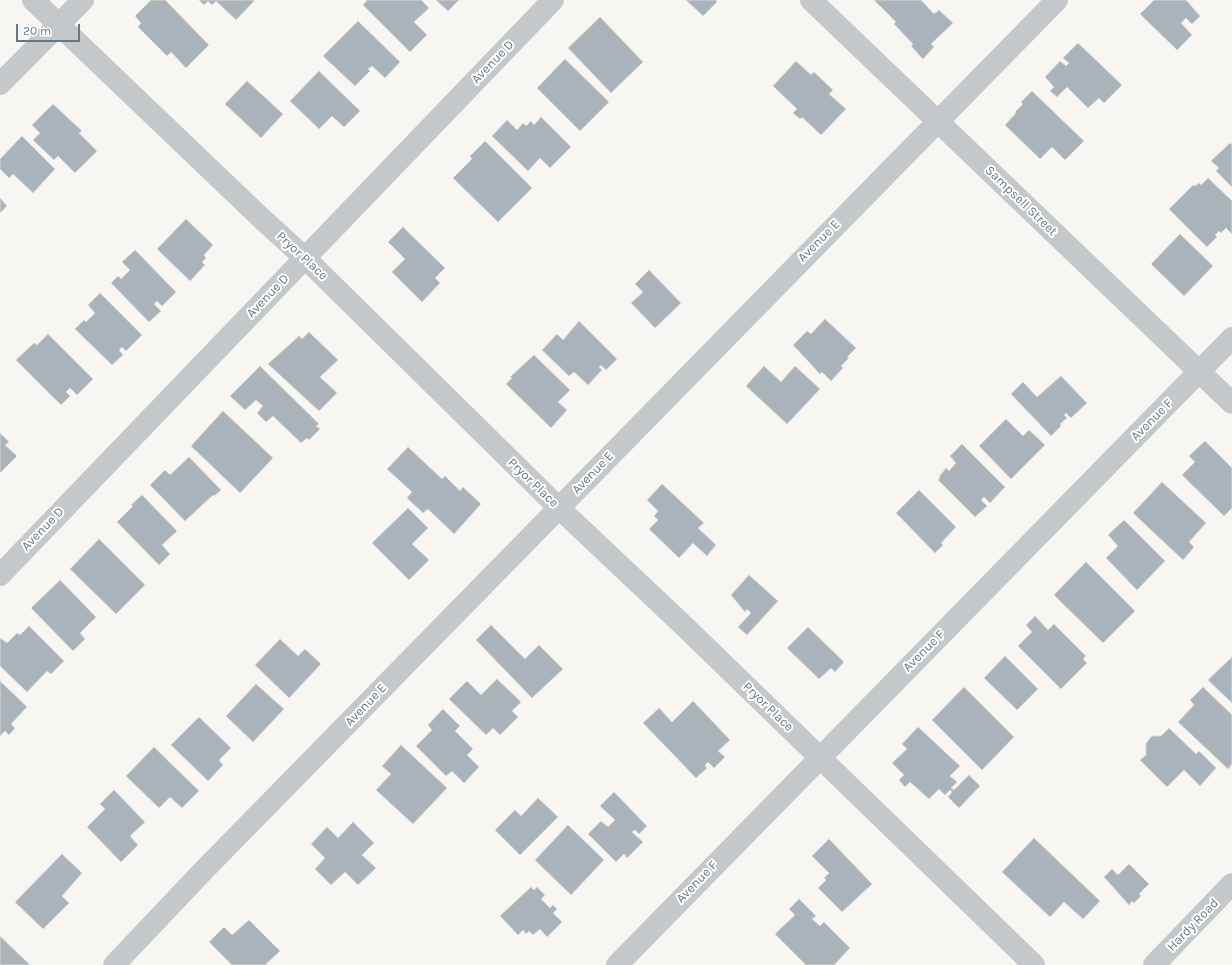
<!DOCTYPE html>
<html>
<head>
<meta charset="utf-8">
<style>
	body { margin:0 }
	#map { position:relative; width:1232px; height:965px; overflow:hidden; background:#f7f6f3; font-family:Karla,sans-serif }
	canvas { display:block }
	.scale { position:absolute; left:16px; top:24px; width:64px; height:18px; box-sizing:border-box; border:2px solid #647885; border-top:0; padding-left:5px; font-size:12px; line-height:14px; white-space:nowrap; color:#647885; -webkit-text-stroke:3px #fff; paint-order:stroke }
</style>
</head>
<body>
<div id="map">
<canvas width="1232" height="965"></canvas>
<div class="scale">20 m</div>
</div>
<script>
const g = document.querySelector('canvas').getContext('2d');
g.lineJoin = 'round';
function paint(path, color) {
  g.fillStyle = color;
  g.fill(path, 'evenodd');
}
function toPath(rows) {
  const path = new Path2D();
  for (const r of rows) {
    path.moveTo(r[0], r[1]);
    for (let i = 2; i < r.length; i += 2) path.lineTo(r[i], r[i + 1]);
  }
  return path;
}
function stroke(path, color, width, dash) {
  g.strokeStyle = color;
  g.lineWidth = width;
  g.lineCap = dash ? 'butt' : 'round';
  g.setLineDash(dash || []);
  g.stroke(path);
}
function write(font, color, halo, rows, align = 'center') {
  g.font = font + ' Karla,sans-serif';
  g.lineWidth = 4;
  g.setLineDash([]);
  g.textBaseline = 'middle';
  g.strokeStyle = halo;
  g.fillStyle = color;
  for (const [text, x, y, turn = 0] of rows) {
    g.save();
    g.translate(x, y);
    g.rotate((+turn || 0) * Math.PI / 180);
    g.textAlign = isNaN(turn) ? turn : align;
    if (halo) g.strokeText(text, 0, 0);
    g.fillText(text, 0, 0);
    g.restore();
  }
}
const building = toPath([
	[151,0,165,0,209,45,186,68,171,52,167,56,138,27,141,23,135,16,151,0],
	[199,0,254,0,254,1,236,20,216,1,212,5,208,1,204,5,199,0],
	[367,0,421,0,429,8,414,22,427,35,410,52,363,5,367,0],
	[436,0,459,0,448,11,436,0],
	[686,0,716,0,717,2,703,16,686,0],
	[874,0,921,0,934,14,939,10,953,23,931,44,934,47,923,59,911,46,913,44,894,24,896,22,874,0],
	[1154,0,1186,0,1200,16,1192,24,1186,18,1181,23,1192,35,1177,50,1140,14,1154,0],
	[600,17,643,62,611,93,568,48,600,17],
	[358,21,400,62,385,78,372,66,368,69,370,71,355,86,323,56,358,21],
	[1078,43,1122,85,1104,103,1099,98,1088,108,1067,87,1057,97,1050,91,1054,87,1045,77,1060,61,1066,66,1069,63,1063,58,1078,43],
	[565,59,609,102,580,131,537,88,565,59],
	[796,61,811,75,814,72,833,90,829,94,846,109,821,135,802,117,800,119,793,113,797,109,773,86,796,61],
	[319,71,360,111,344,127,332,116,319,129,290,101,319,71],
	[247,81,283,114,261,138,225,104,247,81],
	[1032,91,1084,141,1065,160,1052,147,1040,159,1005,125,1016,113,1015,112,1023,104,1021,102,1032,91],
	[53,104,82,131,79,133,97,151,75,173,58,156,54,160,33,140,40,133,32,125,53,104],
	[541,117,571,147,550,168,540,158,528,171,492,136,507,120,517,130,523,123,526,126,531,121,534,125,541,117],
	[22,136,55,169,33,193,13,174,9,178,0,169,0,159,22,136],
	[485,141,532,188,498,222,453,178,472,159,470,156,485,141],
	[1230,143,1232,145,1232,187,1216,171,1219,168,1211,161,1230,143],
	[1208,178,1232,201,1232,234,1226,228,1221,233,1219,231,1215,235,1217,237,1207,247,1169,209,1193,185,1195,186,1199,183,1201,185,1208,178],
	[0,198,7,206,0,213,0,198],
	[186,219,213,245,204,255,206,258,202,262,205,265,190,281,157,249,186,219],
	[403,227,445,268,435,278,440,283,422,302,392,272,405,259,388,242,403,227],
	[1180,234,1213,266,1184,296,1151,264,1180,234],
	[135,250,176,292,162,306,157,301,154,304,161,311,149,322,111,283,118,276,121,279,130,270,122,262,135,250],
	[649,270,681,303,655,328,631,303,643,292,635,284,649,270],
	[100,293,142,335,126,351,122,347,119,350,123,355,112,365,75,329,84,320,86,322,95,313,88,305,100,293],
	[825,319,856,348,847,357,849,358,841,366,843,368,831,381,822,372,820,374,793,345,807,331,811,334,825,319],
	[579,321,617,359,606,370,601,365,599,367,602,370,588,385,574,372,569,376,542,350,557,334,563,340,579,321],
	[309,332,338,360,320,377,337,393,319,411,268,364,299,336,302,339,309,332],
	[48,334,93,379,77,395,70,388,66,392,70,396,61,405,16,360,34,343,37,345,48,334],
	[534,355,570,390,558,402,567,410,551,428,506,384,512,378,510,377,534,355],
	[260,366,319,424,316,426,320,429,309,440,307,438,301,443,273,416,266,422,257,413,263,406,256,400,245,410,230,396,260,366],
	[764,366,781,382,795,366,820,389,787,424,746,386,764,366],
	[1061,376,1087,403,1071,418,1066,413,1064,415,1067,418,1060,424,1061,426,1051,436,1011,394,1023,382,1037,397,1061,376],
	[223,411,273,458,240,493,191,446,223,411],
	[1006,419,1023,436,1029,430,1045,445,1011,479,979,446,1006,419],
	[0,433,9,442,5,445,17,456,0,473,0,433],
	[1205,441,1232,468,1232,508,1224,516,1182,475,1195,462,1189,456,1205,441],
	[962,444,1005,487,990,503,984,497,981,500,987,506,975,517,938,480,940,478,939,477,946,468,949,471,956,463,950,456,962,444],
	[408,447,442,479,445,476,460,491,463,487,481,504,454,534,428,509,423,513,407,498,412,492,387,469,408,447],
	[189,457,221,490,214,496,213,495,185,521,150,485,165,470,170,475,189,457],
	[1162,482,1206,523,1189,542,1194,547,1183,560,1133,513,1162,482],
	[662,484,704,523,698,528,716,545,707,556,693,543,679,558,649,529,658,520,654,516,658,511,647,500,662,484],
	[919,490,956,527,941,543,943,545,935,553,896,513,919,490],
	[142,495,177,531,162,545,170,554,159,565,117,522,133,506,131,505,142,495],
	[408,508,428,528,412,544,429,560,409,580,372,543,408,508],
	[1124,520,1165,561,1137,590,1106,558,1118,546,1108,535,1124,520],
	[99,539,145,585,116,614,70,569,99,539],
	[1086,562,1135,611,1103,643,1054,595,1086,562],
	[749,575,778,601,747,635,738,627,751,613,747,609,745,612,731,595,749,575],
	[60,580,96,617,80,633,85,639,73,651,31,608,60,580],
	[1035,616,1048,630,1054,624,1086,656,1083,659,1087,663,1061,689,1018,646,1032,632,1026,625,1035,616],
	[491,625,525,659,539,645,563,669,532,698,476,640,491,625],
	[29,626,64,661,51,674,47,671,27,692,0,666,0,638,7,643,17,633,20,635,29,626],
	[808,627,844,662,835,672,831,668,819,679,787,648,808,627],
	[280,639,298,656,305,649,321,664,289,698,255,665,280,639],
	[1005,656,1038,689,1017,710,984,678,1005,656],
	[1232,657,1232,703,1208,680,1232,657],
	[497,679,521,702,512,711,518,717,500,735,493,728,486,735,449,699,467,681,481,695,497,679],
	[0,681,27,707,11,724,15,728,9,735,5,731,0,736,0,681],
	[256,684,284,709,253,742,226,716,256,684],
	[964,687,1014,737,982,770,932,720,964,687],
	[1203,687,1232,715,1232,764,1228,769,1178,722,1194,705,1190,700,1203,687],
	[693,701,730,740,718,751,725,757,714,768,708,762,705,765,707,768,696,778,643,723,659,708,672,722,693,701],
	[443,709,460,726,455,731,473,749,467,755,479,767,464,783,452,771,446,776,416,746,432,730,428,725,443,709],
	[199,717,231,748,219,760,223,765,208,781,171,745,199,717],
	[918,727,960,766,950,776,957,782,951,788,954,790,969,775,980,786,959,808,948,797,952,792,950,790,945,795,939,789,929,799,910,782,905,787,899,780,904,775,892,763,907,749,902,744,918,727],
	[1169,728,1196,754,1199,751,1216,768,1200,786,1184,770,1167,787,1140,760,1146,755,1146,743,1152,736,1161,736,1169,728],
	[401,745,447,788,413,824,376,790,391,774,382,766,401,745],
	[154,747,199,791,182,808,170,797,159,808,126,776,154,747],
	[114,790,145,822,130,836,138,845,121,862,87,827,105,809,100,804,114,790],
	[614,792,647,826,639,834,635,830,632,832,643,842,627,858,624,854,616,862,588,834,601,821,608,827,615,820,600,806,614,792],
	[538,798,558,817,520,855,495,830,515,810,521,816,538,798],
	[353,822,374,843,362,855,376,868,358,885,345,872,331,885,315,869,325,858,311,844,327,827,338,838,353,822],
	[568,825,604,860,571,895,535,860,568,825],
	[1034,838,1100,901,1083,919,1064,902,1050,917,1002,872,1034,838],
	[829,839,872,884,842,912,818,888,826,880,824,878,829,873,812,856,829,839],
	[62,854,82,873,62,896,69,903,43,929,15,902,62,854],
	[1129,864,1149,884,1139,894,1141,896,1134,903,1132,901,1129,905,1104,877,1112,869,1118,875,1129,864],
	[531,887,534,890,537,887,545,895,541,899,550,908,553,905,557,909,553,913,562,922,547,937,540,929,533,935,529,931,526,934,523,930,518,935,500,916,531,887],
	[799,899,816,916,812,919,820,926,824,922,850,948,834,965,806,965,775,934,795,915,789,909,799,899],
	[249,920,280,951,265,965,232,965,209,942,224,927,232,935,249,920],
	[0,936,30,965,0,965,0,936]
]);
paint(building, '#aab3b9');
stroke(building, '#d8d8d6', 1);
stroke(toPath([
	[33,0,260,217,305,258,559,508,682,624,1034,965],
	[811,0,1232,403],
	[0,84,83,0],
	[0,575,553,0],
	[114,965,204,870,1057,0],
	[617,965,1232,338],
	[1154,965,1232,884]
]), '#c4c8cb', 22);
write('13px', '#647885', '#fff', [
	["Avenue D",493,62,-46],
	["Sampsell Street",1021,201,44],
	["Avenue E",819,241,-45],
	["Pryor Place",302,256,43],
	["Avenue D",268,296,-46],
	["Avenue F",1152,420,-45],
	["Avenue E",593,473,-46],
	["Pryor Place",533,483,44],
	["Avenue D",43,529,-46],
	["Avenue F",924,651,-45],
	["Avenue E",366,705,-46],
	["Pryor Place",768,707,44],
	["Avenue F",697,882,-46],
	["Hardy Road",1193,925,-46]
]);
</script>
</body>
</html>
